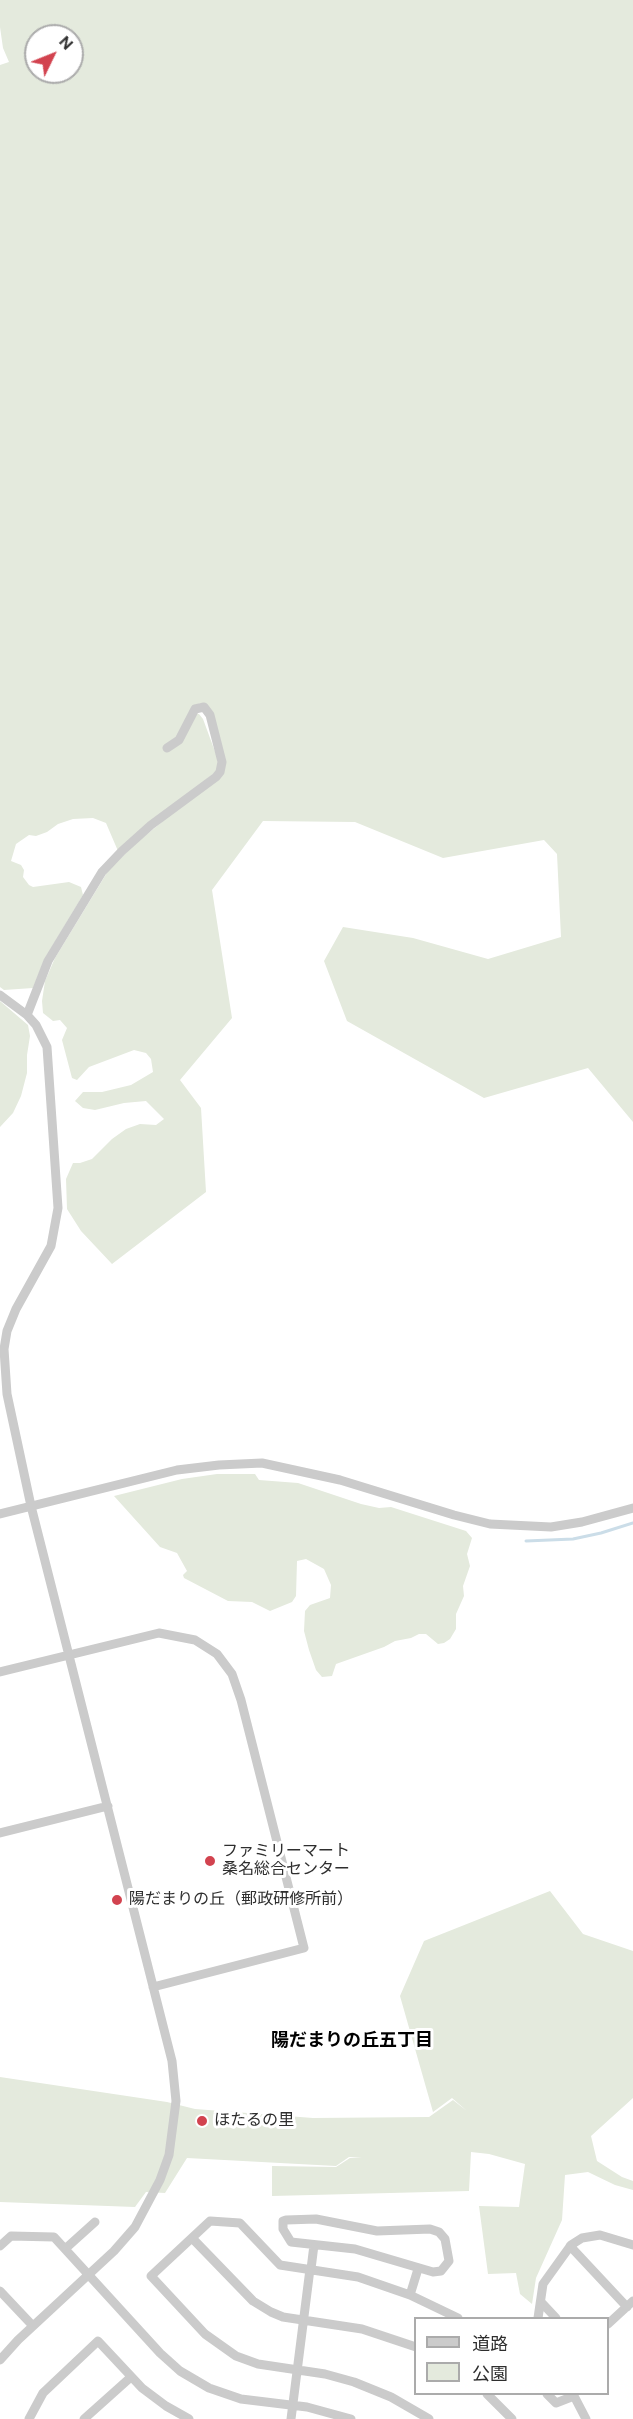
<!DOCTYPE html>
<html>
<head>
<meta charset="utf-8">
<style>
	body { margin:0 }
	#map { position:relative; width:633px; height:2419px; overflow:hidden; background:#fff; font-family:"DM Sans","Noto Sans JP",sans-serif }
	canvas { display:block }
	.legend { position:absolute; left:414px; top:2317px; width:195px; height:78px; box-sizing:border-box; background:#fff; border:2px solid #ababab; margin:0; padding:8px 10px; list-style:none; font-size:18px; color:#2e2e2e }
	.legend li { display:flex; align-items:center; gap:12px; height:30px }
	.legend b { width:30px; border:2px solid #ababab }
	.north { position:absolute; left:24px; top:24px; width:60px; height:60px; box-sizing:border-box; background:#fff; border:2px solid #ababab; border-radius:50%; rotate:47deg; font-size:16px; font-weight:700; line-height:24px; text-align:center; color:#2e2e2e }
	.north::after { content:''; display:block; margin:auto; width:21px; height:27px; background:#d2434f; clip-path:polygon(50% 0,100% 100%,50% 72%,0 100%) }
</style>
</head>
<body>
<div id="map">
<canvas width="633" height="2419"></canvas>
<ul class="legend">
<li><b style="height:8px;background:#cbcbcb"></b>道路</li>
<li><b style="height:16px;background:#e4eadd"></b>公園</li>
</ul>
<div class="north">N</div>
</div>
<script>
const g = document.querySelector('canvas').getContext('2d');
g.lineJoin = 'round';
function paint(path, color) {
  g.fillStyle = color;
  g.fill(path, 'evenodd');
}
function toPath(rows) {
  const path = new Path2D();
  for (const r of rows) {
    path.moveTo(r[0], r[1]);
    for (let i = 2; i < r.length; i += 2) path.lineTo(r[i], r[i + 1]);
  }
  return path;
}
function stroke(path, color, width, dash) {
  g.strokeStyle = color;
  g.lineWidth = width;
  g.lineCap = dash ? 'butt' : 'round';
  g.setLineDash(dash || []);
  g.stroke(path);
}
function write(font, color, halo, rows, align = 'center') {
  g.font = font + ' "DM Sans","Noto Sans JP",sans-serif';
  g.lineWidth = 6;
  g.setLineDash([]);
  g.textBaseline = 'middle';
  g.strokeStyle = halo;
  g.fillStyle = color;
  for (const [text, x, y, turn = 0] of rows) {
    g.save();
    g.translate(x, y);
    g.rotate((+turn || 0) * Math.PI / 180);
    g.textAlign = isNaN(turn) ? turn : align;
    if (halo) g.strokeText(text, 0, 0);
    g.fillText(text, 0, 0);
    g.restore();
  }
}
paint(toPath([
	[0,0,633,0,633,1122,588,1068,484,1098,347,1021,324,961,343,927,413,938,488,959,561,937,557,854,544,840,443,858,355,822,263,821,212,890,232,1018,180,1080,201,1108,206,1192,112,1264,81,1231,67,1209,66,1179,73,1163,80,1163,92,1159,112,1139,126,1129,140,1124,156,1125,164,1119,146,1101,124,1103,95,1110,83,1108,75,1101,83,1092,102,1092,131,1085,153,1072,151,1059,146,1053,134,1050,89,1067,77,1080,72,1078,62,1040,67,1028,60,1020,53,1021,43,1013,42,1001,45,981,55,958,108,871,135,844,222,773,204,703,200,703,196,706,194,713,199,714,203,719,217,757,219,769,118,851,106,823,93,818,73,819,58,824,47,832,36,836,29,835,16,844,11,861,21,865,24,870,23,877,29,885,33,887,69,882,81,887,83,895,44,960,33,988,4,990,0,987,0,65,9,62,3,48,0,27],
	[36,36,72,36,72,72,36,72],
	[0,1001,28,1025,30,1036,27,1055,27,1073,21,1096,13,1113,0,1127],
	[217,1474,255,1474,259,1480,298,1483,361,1504,379,1508,391,1507,466,1531,472,1538,467,1554,470,1566,463,1586,464,1596,456,1614,456,1629,450,1639,444,1643,438,1644,426,1634,419,1634,411,1638,395,1641,384,1647,336,1664,332,1676,322,1677,316,1670,309,1650,304,1631,305,1611,310,1605,330,1598,331,1585,324,1569,306,1559,297,1561,296,1596,292,1602,270,1611,252,1602,228,1601,184,1578,183,1575,187,1571,177,1553,160,1547,114,1496,182,1479],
	[550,1891,583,1934,633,1951,633,2098,591,2136,597,2161,622,2177,633,2181,633,2190,615,2185,588,2172,565,2175,562,2220,536,2278,532,2304,520,2294,516,2273,488,2274,479,2206,519,2207,525,2164,489,2154,471,2152,469,2191,272,2196,272,2166,336,2167,350,2158,362,2157,349,2157,336,2166,187,2158,165,2193,146,2192,135,2207,0,2202,0,2077,167,2102,195,2109,313,2118,429,2117,453,2100,467,2111,452,2098,433,2112,400,1996,424,1941]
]), '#e4eadd');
stroke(toPath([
	[526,1541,573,1539,601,1533,633,1523]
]), '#cbdde8', 3);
stroke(toPath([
	[0,995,27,1015,36,1025,47,1047,58,1208,51,1246,16,1309,7,1331,4,1349,7,1394,31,1506,172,2061,176,2101,169,2155,160,2180,135,2227,114,2251,18,2340,0,2360],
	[27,1015,48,961,102,872,122,851,151,825,216,777,220,772,222,762,210,715,204,707,195,709,179,740,167,748],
	[0,1514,177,1470,219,1465,262,1463,340,1480,454,1515,490,1524,551,1527,582,1522,633,1508],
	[0,1672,159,1633,195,1640,217,1654,232,1674,241,1700,304,1948,153,1987],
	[0,1833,108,1806],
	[316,2219,377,2231,430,2229,439,2232,445,2239,449,2261,441,2271,433,2272,355,2249,291,2242,283,2229,283,2221,286,2220,316,2219],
	[192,2238,253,2301,271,2312,283,2317,362,2329,416,2347],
	[0,2246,11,2236,54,2237,160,2353,180,2371,209,2388,241,2399,307,2407,351,2419],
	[570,2246,627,2307],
	[65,2249,95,2222],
	[311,2269,314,2245],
	[0,2291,33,2326],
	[410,2295,418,2269],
	[541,2302,556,2318],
	[538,2318,543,2284,571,2245,582,2238,600,2235,633,2245],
	[608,2324,633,2301],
	[487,2394,512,2419],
	[547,2394,556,2403,574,2396],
	[573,2394,586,2419],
	[29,2419,43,2393,98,2341,142,2388,166,2406,189,2419],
	[84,2419,131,2377],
	[291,2419,310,2269],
	[429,2419,391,2397,354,2382,325,2374,258,2364,236,2356,205,2334,151,2276,210,2221,240,2223,280,2265,358,2277,410,2295,458,2318]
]), '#cbcbcb', 9);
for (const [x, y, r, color] of [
	[210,1861,6,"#d2434f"],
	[117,1900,6,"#d2434f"],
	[202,2121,6,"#d2434f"]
]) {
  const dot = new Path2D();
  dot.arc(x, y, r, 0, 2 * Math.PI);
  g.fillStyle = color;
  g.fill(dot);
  stroke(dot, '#fff', 2);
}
write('16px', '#2e2e2e', '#fff', [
	["ファミリーマート",222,1852],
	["桑名総合センター",222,1870],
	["陽だまりの丘（郵政研修所前）",129,1900],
	["ほたるの里",214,2121]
], 'left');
write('bold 18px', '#000', '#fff', [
	["陽だまりの丘五丁目",352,2041]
]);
</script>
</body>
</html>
